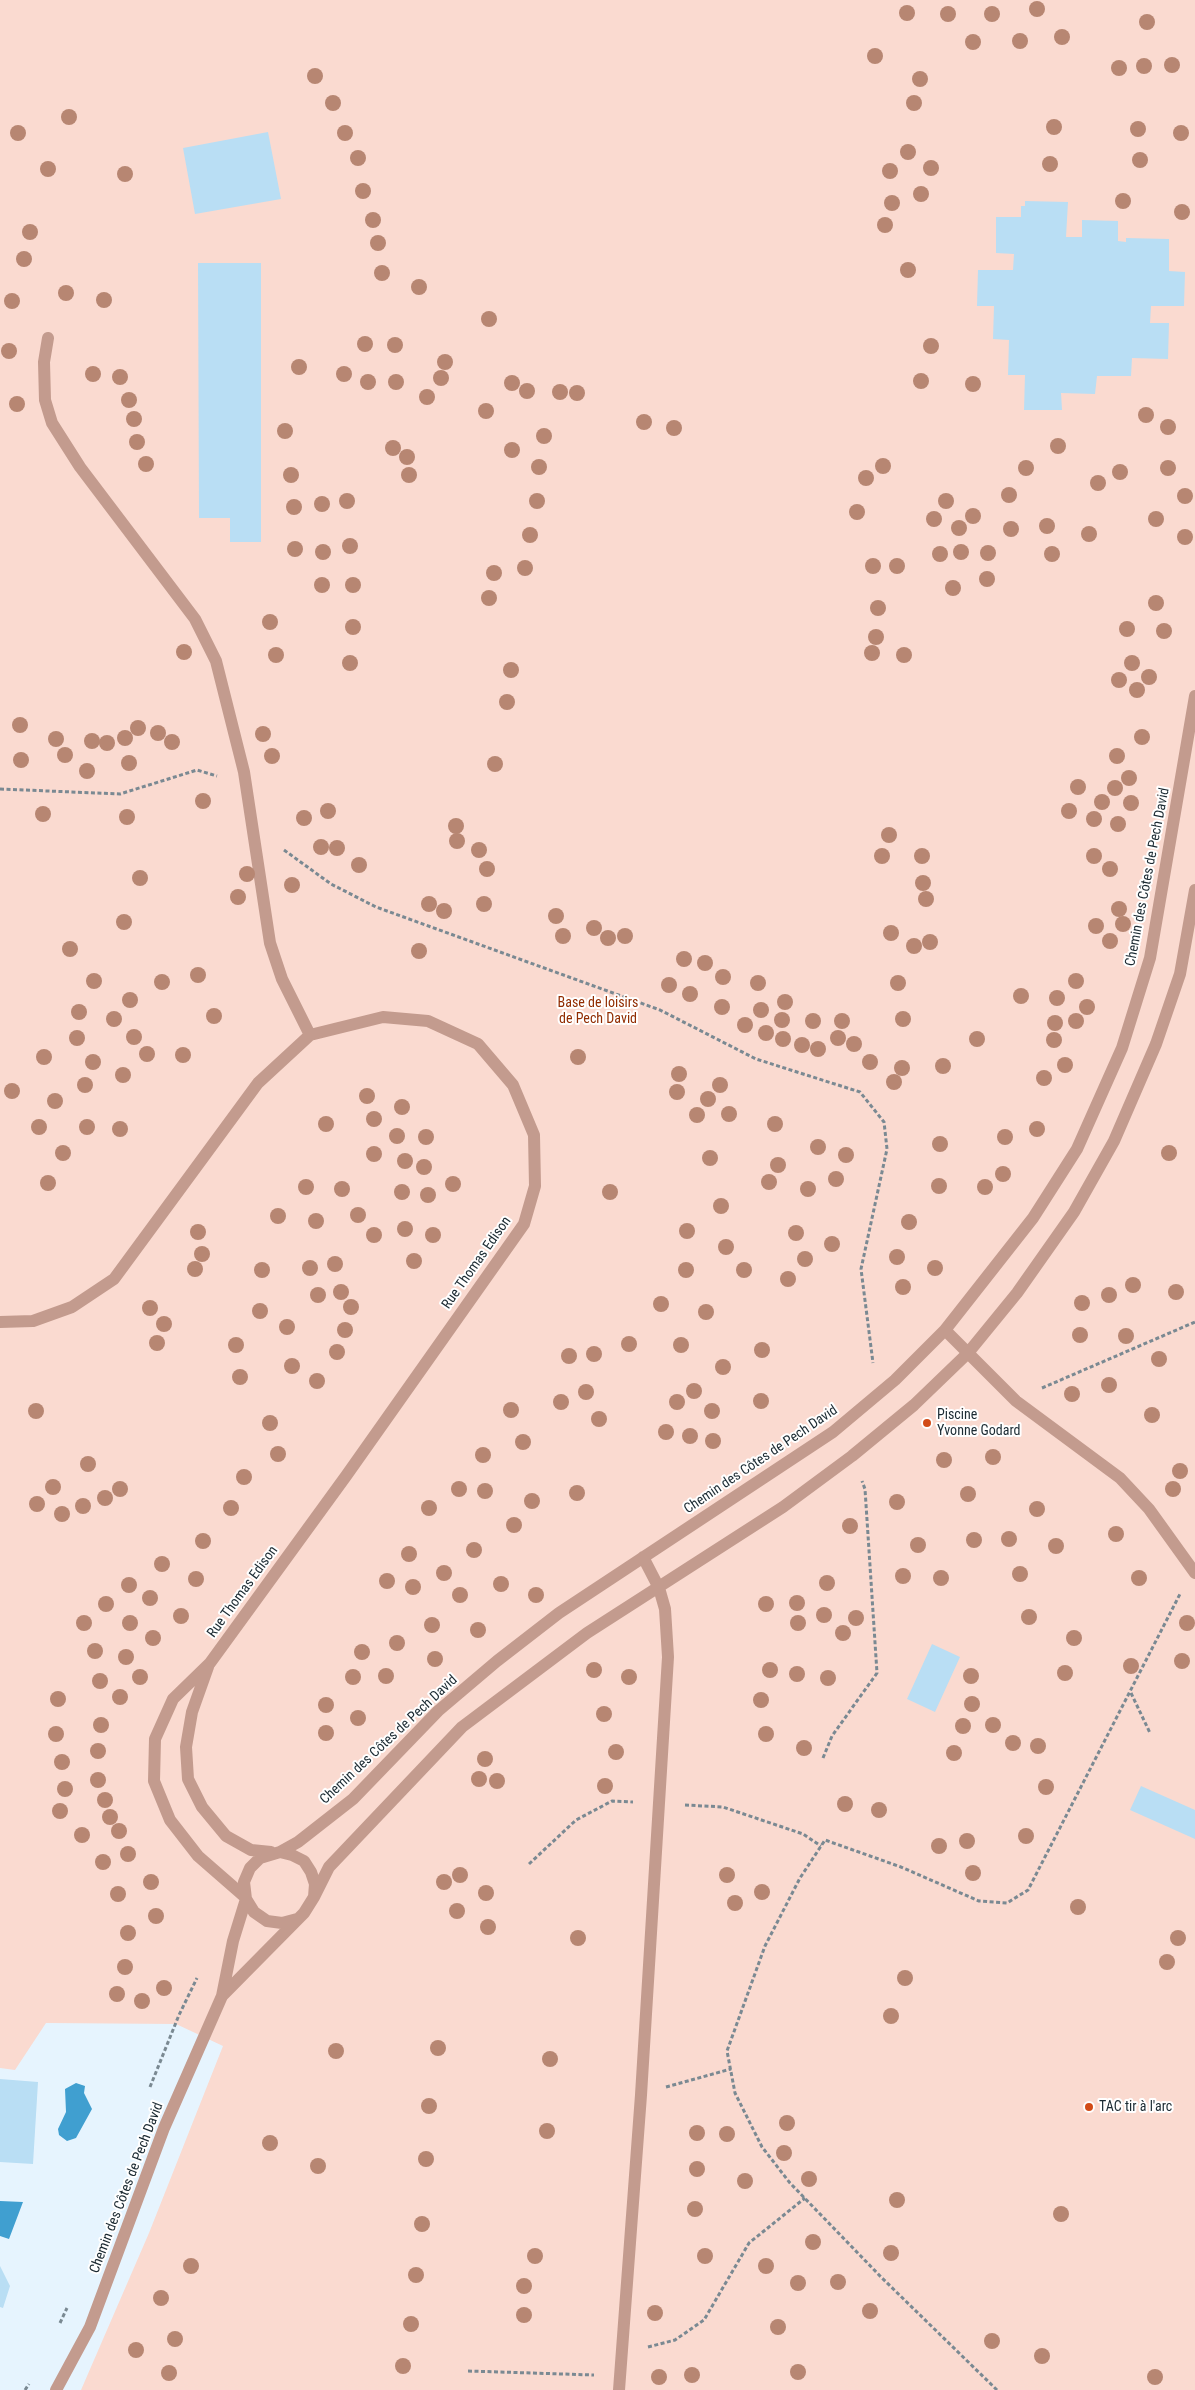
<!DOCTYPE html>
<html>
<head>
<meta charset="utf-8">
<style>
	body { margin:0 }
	canvas { display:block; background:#e6f4fe }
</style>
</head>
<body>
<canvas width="1195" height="2390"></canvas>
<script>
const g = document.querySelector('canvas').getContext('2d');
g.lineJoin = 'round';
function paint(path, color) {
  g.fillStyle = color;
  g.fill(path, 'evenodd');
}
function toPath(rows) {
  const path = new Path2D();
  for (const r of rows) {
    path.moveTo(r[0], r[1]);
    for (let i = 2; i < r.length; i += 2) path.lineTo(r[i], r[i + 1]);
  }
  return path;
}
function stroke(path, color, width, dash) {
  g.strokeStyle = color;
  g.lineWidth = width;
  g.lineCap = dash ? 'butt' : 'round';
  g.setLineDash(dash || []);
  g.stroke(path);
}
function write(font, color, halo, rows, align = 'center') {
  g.font = font + ' "Roboto Condensed",sans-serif';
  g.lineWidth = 4;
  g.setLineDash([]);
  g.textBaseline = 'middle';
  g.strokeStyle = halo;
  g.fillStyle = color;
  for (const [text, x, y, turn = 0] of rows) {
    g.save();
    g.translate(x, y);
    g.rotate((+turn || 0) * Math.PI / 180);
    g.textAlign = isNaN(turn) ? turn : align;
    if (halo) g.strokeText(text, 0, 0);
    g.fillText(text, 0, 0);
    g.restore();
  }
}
paint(toPath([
	[0,0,1195,0,1195,2390,81,2390,149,2233,223,2046,176,2024,46,2023,15,2070,0,2068]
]), '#fadad0');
paint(toPath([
	[76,2083,85,2086,84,2093,92,2109,76,2138,67,2141,59,2135,58,2129,66,2112,65,2089],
	[0,2201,23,2202,9,2239,0,2236]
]), '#409fd0');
paint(toPath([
	[268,132,281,199,195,214,183,148],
	[1025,201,1068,202,1066,237,1082,237,1082,220,1118,221,1118,241,1126,242,1126,238,1169,239,1169,271,1185,272,1184,306,1151,306,1150,323,1169,323,1168,359,1132,358,1131,376,1097,376,1095,394,1061,393,1062,410,1024,410,1025,375,1008,375,1009,340,993,339,994,306,977,306,978,270,1013,270,1014,254,996,253,996,217,1021,217,1021,206,1025,206],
	[198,263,261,263,261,542,230,542,230,518,199,518],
	[932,1644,960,1657,935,1712,907,1699],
	[1141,1786,1195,1810,1195,1839,1130,1810],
	[0,2079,38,2082,33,2164,0,2162],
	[0,2266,10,2286,3,2308,0,2307]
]), '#b9def4');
stroke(toPath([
	[0,789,120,794,197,770,217,776],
	[284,850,331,884,376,907,660,1010,756,1059,860,1092,884,1122,887,1149,861,1269,873,1363],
	[1042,1388,1195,1322],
	[1131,1693,1150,1733],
	[823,1758,832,1736,877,1673,865,1489,862,1481],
	[685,1805,723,1807,803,1834,821,1846],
	[529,1864,576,1820,612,1801,633,1802],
	[150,2087,179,2015,197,1978],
	[666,2087,731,2069],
	[60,2323,67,2308],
	[648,2347,675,2340,704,2320,749,2243,805,2198],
	[468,2371,594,2375],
	[25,2390,29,2384],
	[997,2390,882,2278,790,2183,762,2147,735,2093,727,2051,765,1946,800,1878,825,1840,901,1867,979,1901,1007,1903,1028,1890,1180,1594]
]), '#7a8992', 3, [4, 2.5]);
stroke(toPath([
	[48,338,44,362,45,400,52,423,80,467,195,619,216,661,244,772,270,943,282,979,310,1035],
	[0,1322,33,1321,72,1307,114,1279,258,1083,310,1035,383,1017,428,1021,478,1044,513,1085,534,1135,535,1186,524,1224,346,1476,210,1663,173,1699,155,1739,154,1781,170,1820,198,1856,245,1897],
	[945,1330,1016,1401,1120,1478,1149,1509,1195,1573],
	[208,1667,192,1712,186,1747,188,1779,202,1807,226,1836,251,1850,271,1852],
	[280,1852,298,1842,353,1799,438,1711,497,1661,559,1613,833,1432,895,1380,945,1330,1033,1218,1077,1149,1122,1048,1150,958,1195,696],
	[314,1897,329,1867,462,1727,587,1633,783,1507,852,1456,914,1405,968,1353,1017,1293,1074,1212,1114,1141,1156,1044,1180,974,1195,890],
	[222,1996,304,1913,314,1897,315,1884,311,1872,304,1861,292,1855,280,1852,260,1858,250,1868,244,1882,246,1899,254,1912,267,1921,282,1923,297,1919],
	[56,2390,90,2327,164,2128,222,1996,233,1941,246,1899],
	[619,2390,641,2095,668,1657,665,1609,659,1588,643,1557]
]), '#c39b8e', 12);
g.fillStyle = '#b78672';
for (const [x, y] of [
	[1037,9],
	[907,13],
	[948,14],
	[992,14],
	[1147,22],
	[1062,37],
	[1020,41],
	[973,42],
	[875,56],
	[1172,65],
	[1144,66],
	[1119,68],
	[315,76],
	[920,79],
	[333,103],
	[914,103],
	[69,117],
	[1054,127],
	[1138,129],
	[18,133],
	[345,133],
	[1181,133],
	[908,152],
	[358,158],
	[1140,160],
	[1050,164],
	[931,168],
	[48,169],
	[890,171],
	[125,174],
	[363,191],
	[921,194],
	[1123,201],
	[892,203],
	[1182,212],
	[373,220],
	[885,225],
	[30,232],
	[378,243],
	[24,259],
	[908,270],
	[382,273],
	[419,287],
	[66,293],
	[104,300],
	[12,301],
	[489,319],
	[365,344],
	[395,345],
	[931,346],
	[9,351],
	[445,362],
	[299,367],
	[93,374],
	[344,374],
	[120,377],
	[441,378],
	[921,381],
	[368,382],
	[396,382],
	[512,383],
	[973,384],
	[527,391],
	[560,392],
	[577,393],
	[427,397],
	[129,400],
	[17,404],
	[486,411],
	[1146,415],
	[134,419],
	[644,422],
	[1168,427],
	[674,428],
	[285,431],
	[544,436],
	[137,442],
	[1058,446],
	[393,448],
	[512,450],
	[407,457],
	[146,464],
	[883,466],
	[539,467],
	[1026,468],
	[1168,468],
	[1120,472],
	[291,475],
	[409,475],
	[866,478],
	[1098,483],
	[1009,495],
	[1185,496],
	[347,501],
	[537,501],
	[946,501],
	[322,504],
	[294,507],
	[857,512],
	[973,516],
	[934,519],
	[1156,519],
	[1047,526],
	[959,528],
	[1011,529],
	[1089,534],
	[530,535],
	[1185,537],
	[350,546],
	[295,549],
	[323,552],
	[961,552],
	[988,553],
	[940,554],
	[1052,554],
	[873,566],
	[897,566],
	[525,568],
	[494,573],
	[987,579],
	[322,585],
	[353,585],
	[953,588],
	[489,598],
	[1156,603],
	[878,608],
	[270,622],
	[353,627],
	[1127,629],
	[1164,631],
	[876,637],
	[184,652],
	[872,653],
	[276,655],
	[904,655],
	[350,663],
	[1132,663],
	[511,670],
	[1149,677],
	[1119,680],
	[1137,690],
	[507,702],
	[20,725],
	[138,728],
	[158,733],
	[263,734],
	[1142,737],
	[125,738],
	[56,739],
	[92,741],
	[172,742],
	[107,743],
	[65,755],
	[272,756],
	[1117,756],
	[21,760],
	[129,763],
	[495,764],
	[87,771],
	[1129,778],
	[1078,787],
	[1115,788],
	[203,801],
	[1102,802],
	[1131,803],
	[328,811],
	[1069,811],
	[43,814],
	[127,817],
	[304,818],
	[1094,819],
	[1118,824],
	[456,826],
	[889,835],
	[457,841],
	[321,847],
	[337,848],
	[479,850],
	[882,856],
	[922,856],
	[1094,856],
	[359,865],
	[487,869],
	[1110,869],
	[247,874],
	[140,878],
	[923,883],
	[292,885],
	[238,897],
	[926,899],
	[429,904],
	[484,904],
	[1119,909],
	[444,911],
	[556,916],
	[124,922],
	[1123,924],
	[1096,926],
	[594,928],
	[891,933],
	[563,936],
	[625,936],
	[608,938],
	[1110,941],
	[930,942],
	[914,946],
	[70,949],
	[419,951],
	[684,959],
	[705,963],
	[198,975],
	[723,977],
	[94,981],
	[1076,981],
	[162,982],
	[758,983],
	[898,983],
	[669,985],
	[690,994],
	[1021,996],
	[1057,998],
	[130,1000],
	[785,1002],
	[722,1007],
	[1087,1007],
	[761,1010],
	[79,1012],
	[214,1016],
	[114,1019],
	[903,1019],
	[782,1020],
	[813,1021],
	[842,1021],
	[1076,1021],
	[1055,1023],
	[745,1025],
	[766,1033],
	[134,1037],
	[77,1038],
	[838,1038],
	[783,1039],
	[977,1039],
	[1054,1040],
	[854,1044],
	[802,1045],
	[818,1049],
	[147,1054],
	[183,1055],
	[44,1057],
	[578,1057],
	[93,1062],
	[870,1062],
	[1065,1065],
	[943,1066],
	[902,1068],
	[679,1074],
	[123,1075],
	[1044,1078],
	[894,1082],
	[85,1085],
	[720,1085],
	[12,1091],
	[677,1092],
	[367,1096],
	[708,1099],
	[55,1101],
	[402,1107],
	[729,1114],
	[697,1115],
	[374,1119],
	[326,1124],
	[775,1124],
	[39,1127],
	[87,1127],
	[120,1129],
	[1037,1129],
	[397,1136],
	[426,1137],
	[1005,1137],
	[940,1144],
	[818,1147],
	[63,1153],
	[1169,1153],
	[374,1154],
	[846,1155],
	[710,1158],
	[405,1161],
	[778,1165],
	[424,1167],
	[1003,1174],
	[836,1179],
	[769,1182],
	[48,1183],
	[453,1184],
	[939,1186],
	[306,1187],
	[985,1187],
	[342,1189],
	[808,1189],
	[402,1192],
	[610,1192],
	[428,1195],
	[721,1206],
	[358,1215],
	[278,1216],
	[316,1221],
	[909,1222],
	[405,1229],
	[687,1231],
	[198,1232],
	[796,1233],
	[374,1235],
	[433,1235],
	[832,1244],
	[726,1247],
	[202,1254],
	[897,1257],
	[805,1259],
	[414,1261],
	[335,1264],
	[310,1268],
	[935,1268],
	[195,1269],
	[262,1270],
	[686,1270],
	[744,1270],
	[788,1279],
	[1133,1285],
	[903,1287],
	[341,1292],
	[1176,1292],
	[318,1295],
	[1109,1295],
	[1082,1303],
	[661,1304],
	[351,1307],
	[150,1308],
	[260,1311],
	[706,1312],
	[164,1324],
	[287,1327],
	[345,1330],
	[1080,1335],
	[1126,1336],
	[157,1343],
	[629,1344],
	[236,1345],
	[681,1345],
	[762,1350],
	[337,1352],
	[594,1354],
	[569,1356],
	[1159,1359],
	[292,1366],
	[723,1367],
	[240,1377],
	[317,1381],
	[1109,1385],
	[694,1391],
	[586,1392],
	[1072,1394],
	[761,1401],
	[561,1402],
	[677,1402],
	[511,1410],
	[36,1411],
	[712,1411],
	[1152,1415],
	[599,1419],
	[270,1423],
	[666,1432],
	[690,1436],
	[713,1441],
	[523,1442],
	[278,1454],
	[483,1455],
	[993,1457],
	[944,1460],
	[88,1464],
	[1180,1471],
	[244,1477],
	[53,1487],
	[120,1489],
	[459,1489],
	[1173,1489],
	[485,1491],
	[577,1493],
	[968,1494],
	[105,1498],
	[532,1501],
	[897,1502],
	[37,1504],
	[83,1506],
	[231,1508],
	[429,1508],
	[1037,1509],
	[62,1514],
	[514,1525],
	[850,1526],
	[1116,1534],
	[1009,1539],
	[974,1540],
	[203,1541],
	[918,1545],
	[1056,1546],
	[474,1550],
	[409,1554],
	[162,1564],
	[444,1573],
	[1020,1574],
	[903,1576],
	[941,1578],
	[1139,1578],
	[196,1579],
	[387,1581],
	[827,1583],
	[501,1584],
	[129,1585],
	[413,1587],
	[460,1595],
	[536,1595],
	[150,1598],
	[797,1603],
	[106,1604],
	[766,1604],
	[824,1615],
	[181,1616],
	[1029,1617],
	[856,1618],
	[84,1623],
	[130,1623],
	[798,1623],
	[1187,1623],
	[432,1625],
	[478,1630],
	[843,1633],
	[153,1638],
	[1074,1638],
	[397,1643],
	[95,1651],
	[362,1652],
	[126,1657],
	[435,1659],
	[1182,1661],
	[1131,1666],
	[594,1670],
	[770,1670],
	[1065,1673],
	[797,1674],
	[386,1676],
	[971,1676],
	[140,1677],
	[353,1677],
	[629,1677],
	[828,1678],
	[100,1681],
	[120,1697],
	[58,1699],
	[761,1700],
	[972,1704],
	[326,1705],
	[604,1714],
	[358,1718],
	[101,1725],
	[993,1725],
	[963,1726],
	[326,1733],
	[56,1734],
	[766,1734],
	[1013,1743],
	[1038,1746],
	[804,1748],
	[98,1751],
	[616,1752],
	[954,1753],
	[485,1759],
	[62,1762],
	[479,1779],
	[98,1780],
	[497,1781],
	[605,1786],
	[1046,1787],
	[65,1789],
	[105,1800],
	[845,1804],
	[879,1810],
	[60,1811],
	[110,1817],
	[119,1831],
	[82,1835],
	[1026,1836],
	[967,1841],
	[939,1846],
	[128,1854],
	[103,1862],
	[973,1873],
	[460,1875],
	[727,1875],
	[151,1882],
	[444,1882],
	[762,1892],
	[486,1893],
	[118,1894],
	[735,1903],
	[1078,1907],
	[457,1911],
	[156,1916],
	[488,1927],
	[128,1933],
	[578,1938],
	[1178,1938],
	[1167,1962],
	[125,1967],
	[905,1978],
	[164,1988],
	[117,1994],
	[142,2001],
	[891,2016],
	[438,2048],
	[336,2051],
	[550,2059],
	[429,2106],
	[787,2123],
	[547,2131],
	[697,2133],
	[727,2134],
	[270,2143],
	[784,2153],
	[426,2159],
	[318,2166],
	[697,2169],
	[809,2179],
	[745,2181],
	[897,2200],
	[695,2209],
	[1061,2214],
	[422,2224],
	[813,2242],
	[891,2253],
	[535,2256],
	[705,2256],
	[191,2266],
	[766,2266],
	[416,2275],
	[838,2282],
	[798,2283],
	[524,2286],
	[161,2298],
	[870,2311],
	[655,2313],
	[524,2315],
	[411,2324],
	[778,2327],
	[175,2339],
	[992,2341],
	[136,2350],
	[1042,2356],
	[403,2366],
	[798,2372],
	[169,2373],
	[692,2375],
	[659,2377],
	[1155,2377]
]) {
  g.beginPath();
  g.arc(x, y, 8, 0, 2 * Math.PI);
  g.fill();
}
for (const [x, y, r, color] of [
	[927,1423,5,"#d24b17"],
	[1089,2107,5,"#d24b17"]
]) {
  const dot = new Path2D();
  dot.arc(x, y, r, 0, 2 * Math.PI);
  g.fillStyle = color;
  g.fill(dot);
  stroke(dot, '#fff', 2);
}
write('14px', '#1b2a32', '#fff', [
	["Chemin des Côtes de Pech David",1148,877,-79],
	["Rue Thomas Edison",477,1263,-55],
	["Chemin des Côtes de Pech David",761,1460,-34],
	["Rue Thomas Edison",243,1592,-54],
	["Chemin des Côtes de Pech David",389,1740,-43],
	["Chemin des Côtes de Pech David",127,2188,-69]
]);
write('14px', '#912c00', '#fff', [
	["Base de loisirs",598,1003],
	["de Pech David",598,1019]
]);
write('14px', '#1b2a32', '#fff', [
	["Piscine",937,1415],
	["Yvonne Godard",937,1431],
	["TAC tir à l'arc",1099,2107]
], 'left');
</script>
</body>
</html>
